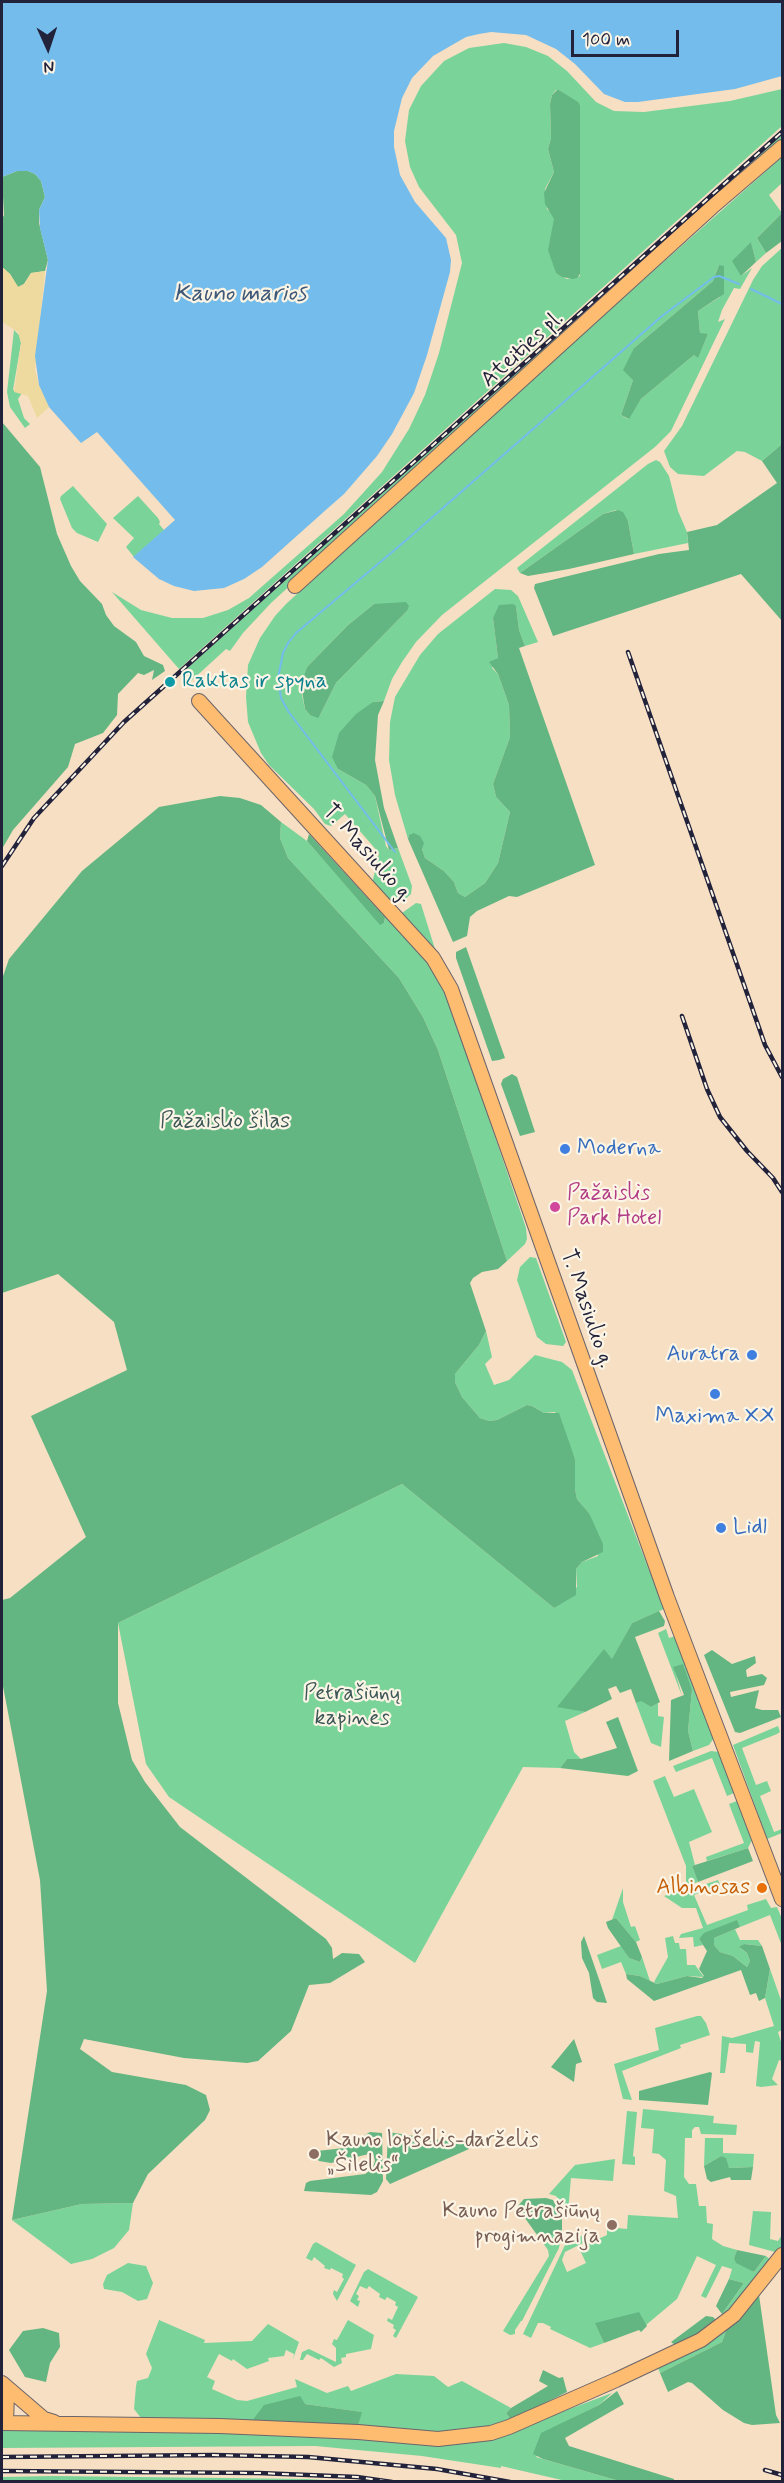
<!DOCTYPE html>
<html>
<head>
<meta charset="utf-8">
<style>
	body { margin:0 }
	#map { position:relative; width:784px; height:2483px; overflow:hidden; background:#f6dfc3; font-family:Mynerve,sans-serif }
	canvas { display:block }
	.frame { position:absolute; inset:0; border:3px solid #22223b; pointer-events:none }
	.north { position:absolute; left:18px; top:18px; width:60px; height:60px; -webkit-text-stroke:4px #fcf5e5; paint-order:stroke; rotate:177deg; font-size:16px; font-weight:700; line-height:24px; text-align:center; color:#22223b }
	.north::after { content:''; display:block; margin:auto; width:21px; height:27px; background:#22223b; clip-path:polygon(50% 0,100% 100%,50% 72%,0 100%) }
	.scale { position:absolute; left:571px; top:30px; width:108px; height:27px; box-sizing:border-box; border:3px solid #22223b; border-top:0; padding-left:8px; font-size:18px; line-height:21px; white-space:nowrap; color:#22223b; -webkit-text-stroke:4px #fcf5e5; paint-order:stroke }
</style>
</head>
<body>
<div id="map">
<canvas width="784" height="2483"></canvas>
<div class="frame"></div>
<div class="north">N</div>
<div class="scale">100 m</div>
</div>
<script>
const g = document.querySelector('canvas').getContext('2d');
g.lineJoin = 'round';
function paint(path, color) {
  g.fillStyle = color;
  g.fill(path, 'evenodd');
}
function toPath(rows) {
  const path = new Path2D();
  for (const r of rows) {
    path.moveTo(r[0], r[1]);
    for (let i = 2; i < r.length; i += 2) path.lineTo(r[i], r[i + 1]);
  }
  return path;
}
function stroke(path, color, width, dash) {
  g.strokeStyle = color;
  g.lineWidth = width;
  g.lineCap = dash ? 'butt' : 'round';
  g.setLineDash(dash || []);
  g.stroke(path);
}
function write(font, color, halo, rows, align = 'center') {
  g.font = font + ' Mynerve,sans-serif';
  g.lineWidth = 4.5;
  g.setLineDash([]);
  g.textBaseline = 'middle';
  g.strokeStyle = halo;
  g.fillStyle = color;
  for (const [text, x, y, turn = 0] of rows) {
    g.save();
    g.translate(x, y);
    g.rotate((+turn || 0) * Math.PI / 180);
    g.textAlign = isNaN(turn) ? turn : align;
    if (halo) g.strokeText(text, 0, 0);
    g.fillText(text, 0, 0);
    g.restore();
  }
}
paint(toPath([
	[504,43,526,47,548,56,567,71,596,102,614,111,644,112,730,101,782,89,782,126,179,669,112,592,141,610,172,618,203,618,228,610,249,598,344,514,382,472,409,429,425,395,439,353,462,263,456,235,419,187,410,167,405,141,409,110,421,86,444,61,469,48],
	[556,90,559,90,580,105,580,276,567,279,556,273,554,215,547,209,545,189,554,172,548,149,551,138,550,104,552,95],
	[782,135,782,142,560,339,271,603,243,633,230,651,226,649,190,682,182,673],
	[782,157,782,183,769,195,782,213,757,238,766,253,756,262,751,243,741,276,752,268,740,289,734,288,722,310,718,322,725,319,671,431,655,447,442,615,416,642,402,662,392,679,384,701,373,702,338,769,366,785,375,796,386,846,389,850,398,848,412,886,411,894,403,901,388,901,372,884,379,853,345,814,331,826,325,824,314,809,269,765,261,753,248,722,246,697,248,665,260,638,275,616,286,604,616,304],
	[719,265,720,297,698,311,700,334,708,334,698,357,694,355,641,399,628,419,621,415,633,380,634,348,713,281],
	[374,604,407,611,336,683,320,715,310,715,305,709,302,695,307,667,348,625],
	[782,248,782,444,762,461,745,452,737,451,704,476,678,474,670,467,664,451,682,426,753,280,762,266],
	[14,330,19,335,21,343,13,390,22,393,18,399,24,418,30,424,25,428,10,407,7,392],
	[656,460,660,462,669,476,678,511,687,532,688,543,634,554,628,521,616,510,603,514,520,573,517,568,648,464],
	[73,486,107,524,98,542,77,533,72,528,60,499,61,496],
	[138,496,158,518,160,522,159,524,164,530,134,557,126,547,134,538,113,518],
	[495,589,511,590,518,596,538,642,525,646,519,630,516,606,493,618,498,658,492,668,498,674,509,705,510,737,493,784,496,797,510,812,498,863,485,883,465,897,458,893,454,882,444,871,425,858,422,849,409,835,408,839,395,795,389,760,390,722,395,697,420,655,438,634],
	[281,822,307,841,380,924,384,923,385,917,388,916,433,968,445,989,526,1228,527,1239,525,1244,507,1261,438,1050,423,1017,399,978,288,858,280,838],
	[416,903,421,904,435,949,402,913],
	[530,1257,536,1258,566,1342,563,1346,546,1344,537,1337,517,1280,520,1267],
	[486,1331,492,1357,485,1364,494,1385,509,1380,535,1355,562,1362,572,1370,664,1609,632,1623,612,1660,604,1650,567,1708,585,1712,565,1721,574,1752,581,1759,567,1759,560,1768,523,1767,415,1963,169,1797,146,1764,118,1623,402,1484,554,1608,577,1587,576,1569,582,1562,598,1556,589,1513,577,1499,575,1489,575,1459,555,1412,544,1413,532,1406,527,1405,497,1420,489,1421,480,1418,462,1397,455,1382,455,1374,479,1345],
	[666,1629,669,1638,676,1636,714,1738,709,1745,693,1751,688,1731,692,1690,674,1667,682,1696,658,1633],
	[640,1700,651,1707,658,1703,658,1716,664,1717,661,1747,651,1743,636,1703],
	[778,1726,780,1732,777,1734,742,1748,756,1785,767,1781,771,1791,760,1796,774,1832,782,1829,782,1833,767,1839,733,1745],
	[711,1751,719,1752,734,1793,727,1796,712,1758,676,1772,673,1766],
	[665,1776,674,1797,694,1789,712,1832,689,1842,695,1865,692,1866,698,1882,686,1886,686,1866,653,1781],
	[737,1801,752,1840,748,1848,707,1861,706,1857,744,1843,729,1804],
	[718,1880,720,1885,694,1895,707,1925,748,1910,747,1905,766,1899,771,1908,777,1907,782,1919,782,1946,770,1915,740,1927,737,1921,699,1939,703,1945,694,1947,693,1937,679,1938,681,1934,703,1928,696,1908,682,1908,664,1896,684,1889,686,1894,691,1892,691,1889],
	[623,1888,623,1902,631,1927,635,1926,640,1940,636,1942,616,1918,612,1920],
	[735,1929,740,1940,758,1940,762,1946,744,1944,740,1948,747,1953,750,1961,747,1967,733,1956,720,1952,714,1945,714,1938],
	[673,1936,675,1943,679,1943,680,1949,686,1949,687,1965,695,1965,704,1977,687,1976,657,1984,654,1982,668,1957,665,1938],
	[621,1946,629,1958,640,1962,642,1957,650,1981,640,1976,626,1974,621,1962,602,1969,597,1955],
	[770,1969,782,2003,782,2030,778,2032,782,2045,782,2061,779,2060,772,2079,778,2085,761,2087,756,2086,760,2042,755,2041,753,2053,746,2052,746,2044,729,2043,725,2073,720,2073,722,2036,732,2038,774,2026,765,1998],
	[697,2016,701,2016,706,2023,710,2035,680,2045,681,2048,622,2071,632,2100,623,2099,614,2064,659,2050,655,2028],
	[643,2109,714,2116,713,2123,737,2125,736,2135,701,2134,699,2127,695,2127,692,2130,692,2138,685,2138,684,2177,689,2184,696,2184,699,2206,706,2206,707,2223,713,2224,712,2239,723,2246,737,2250,734,2258,754,2272,766,2256,772,2261,725,2317,722,2314,744,2283,729,2279,732,2269,722,2266,706,2298,701,2296,716,2265,697,2256,677,2299,646,2325,596,2323,604,2343,590,2348,550,2329,551,2327,543,2323,538,2323,531,2338,523,2334,565,2245,583,2235,583,2243,565,2252,562,2260,567,2272,586,2263,579,2248,607,2235,607,2227,627,2229,628,2215,678,2218,676,2196,664,2191,666,2160,659,2154,652,2153,654,2129,641,2128],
	[627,2111,637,2112,633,2156,635,2157,635,2165,622,2164],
	[705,2138,723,2138,723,2153,754,2154,753,2167,729,2168,721,2156,704,2166],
	[615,2159,613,2181,571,2178,568,2212,556,2196,549,2194,575,2165],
	[133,2203,129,2230,114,2248,92,2259,71,2264,12,2220,82,2204],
	[753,2211,771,2212,770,2239,778,2241,782,2235,782,2249,779,2253,749,2245],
	[562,2232,559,2248,522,2321,521,2321,515,2330,515,2334,510,2335,503,2331,549,2256,548,2250,540,2239],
	[316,2242,356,2265,337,2301,333,2294,334,2290,337,2292,344,2279,342,2277,343,2274,331,2268,330,2270,324,2268,325,2266,314,2257,312,2261,306,2258,313,2244],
	[128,2263,146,2266,153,2283,147,2299,138,2301,122,2292,104,2289,103,2284,107,2275],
	[368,2269,418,2297,396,2338,393,2336,396,2330,393,2328,394,2325,387,2321,388,2318,392,2320,398,2307,395,2305,396,2302,387,2297,385,2300,379,2297,380,2294,369,2286,367,2289,360,2286,356,2294,359,2296,357,2300,360,2301,358,2307,350,2301,364,2272],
	[159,2320,205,2340,204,2343,252,2341,268,2324,299,2342,293,2359,294,2354,286,2350,284,2356,268,2358,269,2361,247,2369,233,2359,232,2361,219,2354,207,2377,215,2381,212,2389,237,2400,247,2401,297,2387,295,2379,327,2393,348,2386,351,2391,396,2374,434,2376,448,2387,462,2381,511,2408,506,2413,511,2420,478,2431,476,2427,468,2428,467,2431,431,2432,358,2426,361,2412,305,2404,252,2421,141,2418,134,2409,136,2386,137,2381,148,2378,152,2368,146,2354],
	[348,2320,374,2335,371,2349,346,2354,346,2357,341,2358,342,2363,334,2367,321,2358,319,2360,307,2354,303,2360,300,2360,302,2352,309,2349,336,2362,336,2348,332,2344,334,2339,337,2340],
	[727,2328,722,2342,660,2373,658,2368],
	[612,2393,599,2405,573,2418,536,2457,619,2481,566,2481,501,2466,501,2468,422,2456,315,2446,2,2448,2,2427,219,2430,339,2436,430,2444,466,2443,492,2438],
	[53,2476,307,2479,341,2481,2,2481,2,2477]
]), '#7ad49a');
paint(toPath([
	[557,90,559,90,578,102,580,105,580,274,577,278,573,279,562,277,556,273,548,250,554,219,545,204,544,193,554,172,548,149,551,138,550,104,552,95],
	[17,171,28,171,35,174,41,181,45,197,39,210,39,223,48,260,45,271,31,273,24,284,18,287,10,274,2,267,2,219,4,215,2,177],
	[782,213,782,241,766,253,757,238],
	[751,242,756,262,741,276,732,261],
	[719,265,724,266,724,294,698,311,700,333,708,334,698,358,694,355,641,399,629,419,621,415,633,380,623,370,634,348,713,281],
	[2,422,40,467,57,534,71,566,80,581,102,604,106,615,114,626,136,642,144,656,163,665,165,671,152,680,154,670,144,675,138,673,118,694,117,715,103,733,75,744,68,767,13,830,2,849],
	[782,444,782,621,741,574,553,636,534,588,535,584,659,554,689,550,687,532,717,525,777,483,762,461],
	[618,510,623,512,628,521,634,554,569,569,528,576,520,573,603,514],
	[406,602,409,606,407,611,336,683,320,715,318,718,310,715,305,709,301,685,307,667,348,625,374,604],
	[513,604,516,606,519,630,525,646,519,648,595,865,517,897,509,896,477,911,470,917,467,936,453,942,408,839,409,835,414,833,420,836,424,843,422,849,425,858,444,871,454,882,458,893,465,897,485,883,498,863,510,812,496,797,493,784,510,737,509,705,498,674,489,662,498,658,493,618,499,605],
	[384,701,378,715,375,760,384,808,398,848,389,850,375,796,366,785,338,769,332,757,339,733,356,714,373,702],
	[220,796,240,798,261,805,281,822,280,838,288,858,399,978,423,1017,438,1050,507,1261,498,1269,482,1272,473,1278,470,1283,486,1331,479,1345,455,1374,455,1382,462,1397,480,1418,489,1421,497,1420,527,1405,532,1406,544,1413,559,1413,575,1459,575,1489,577,1499,589,1513,603,1544,603,1552,582,1562,576,1569,576,1595,554,1608,402,1484,118,1623,118,1703,132,1760,145,1782,180,1827,326,1939,332,1948,333,1959,342,1953,359,1954,365,1962,330,1983,309,1985,291,2031,258,2061,247,2063,184,2058,84,2039,80,2049,112,2072,186,2085,206,2095,210,2110,205,2120,148,2174,133,2203,82,2204,12,2220,47,1991,40,1880,2,1681,2,1600,10,1598,86,1537,31,1416,127,1370,114,1322,58,1274,2,1293,2,979,9,959,82,871,159,807],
	[309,834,385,917,384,923,380,925,307,841],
	[466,947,505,1058,499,1060,492,1061,456,958,456,952],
	[512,1074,517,1077,535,1132,520,1136,501,1084,503,1079],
	[659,1611,665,1621,664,1626,635,1637,660,1702,651,1707,641,1701,636,1703,631,1689,620,1693,616,1686,608,1689,612,1699,585,1712,557,1707,604,1649,612,1659,632,1623],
	[712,1650,732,1664,755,1656,756,1663,746,1670,747,1677,762,1674,767,1678,764,1685,730,1692,731,1697,759,1690,755,1708,762,1710,778,1710,781,1717,740,1733,735,1732,704,1655],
	[683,1664,692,1690,688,1731,693,1751,669,1761,671,1700,684,1695,673,1667],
	[618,1717,638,1771,628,1776,560,1768,567,1759,581,1759,617,1748,606,1722],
	[748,1848,753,1861,698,1882,692,1866],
	[616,1918,636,1942,642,1957,640,1962,629,1958,608,1928,606,1922],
	[737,1920,740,1927,714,1938,714,1945,720,1952,733,1956,747,1967,750,1961,747,1953,739,1947,744,1944,762,1946,770,1969,765,1998,759,2001,756,1993,750,1995,741,1970,654,2001,627,1979,626,1974,640,1976,657,1984,687,1976,702,1978,704,1976,699,1969,707,1951,699,1939,704,1933],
	[584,1936,600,1982,607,2003,597,2002,593,1998,589,1973,582,1958,581,1942],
	[574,2039,582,2062,576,2064,574,2082,551,2067],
	[710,2072,712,2073,708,2105,639,2100,639,2091],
	[370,2132,382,2133,383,2181,377,2192,371,2195,304,2191,306,2183,310,2181,365,2174,372,2169,375,2161,373,2153,331,2163,319,2161,315,2157,317,2151,344,2148],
	[388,2132,466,2144,469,2149,390,2184,386,2179],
	[721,2156,726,2158,729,2168,753,2167,751,2180,731,2180,730,2177,711,2182,707,2179,704,2166],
	[546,2198,553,2200,562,2218,562,2232,540,2239,517,2207,524,2199],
	[737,2250,766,2256,754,2272,736,2263,734,2258],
	[729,2279,744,2283,722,2314,716,2306],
	[759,2295,776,2415,780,2423,752,2425,744,2423,723,2410,692,2383,688,2382,668,2392,660,2373,722,2342,727,2328],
	[639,2312,647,2326,641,2332,639,2330,604,2343,595,2323],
	[706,2316,713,2317,719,2323,675,2345,671,2342],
	[43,2328,59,2333,60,2347,50,2363,46,2382,25,2377,9,2350,23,2331],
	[543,2370,559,2378,563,2377,567,2392,511,2420,506,2413,511,2408,548,2386,539,2381],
	[617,2391,624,2404,565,2438,569,2446,674,2479,674,2481,619,2481,543,2459,533,2454,541,2433,599,2405],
	[300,2396,305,2404,362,2412,358,2426,252,2421,264,2405]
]), '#63b682');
paint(toPath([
	[2,267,10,274,18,287,24,284,31,273,45,271,35,370,39,385,49,407,37,418,28,396,14,392,21,343,18,332,2,322]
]), '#eeda9e');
paint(toPath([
	[2,2,782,2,782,76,735,89,638,102,625,102,604,94,575,64,556,49,526,35,491,32,479,34,466,37,433,56,412,78,402,98,394,131,394,147,400,175,415,202,446,238,451,260,450,272,427,355,414,393,392,434,377,456,344,494,328,508,262,567,244,579,224,588,194,591,174,586,159,579,133,557,175,520,97,432,81,443,49,407,39,385,35,356,48,260,40,228,39,210,45,197,41,181,35,174,28,171,17,171,2,177]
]), '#73bceb');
stroke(toPath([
	[751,289,782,304],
	[395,852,288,711,281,698,278,678,283,653,288,643,296,633,404,542,662,316,714,277,719,276,739,284]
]), '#73bceb', 2);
const primary = toPath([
	[295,586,712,207,782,147],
	[199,701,433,958,451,989,667,1597,782,1899],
	[2,2383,44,2419,54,2422],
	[2,2384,7,2393,6,2423],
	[2,2423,220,2426,358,2432,438,2439,491,2433,509,2427,616,2380,701,2340,734,2315,782,2255]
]);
stroke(primary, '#6c646b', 16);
stroke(primary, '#fdbc6f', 14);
const rail = toPath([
	[628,652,765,1045,782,1077],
	[2,866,34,818,124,722,782,132],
	[682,1016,707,1089,720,1117,747,1151,773,1178,782,1192],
	[2,2457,213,2455,308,2457,437,2469,510,2482],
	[765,2470,782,2475],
	[2,2471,259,2473,357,2477,392,2482]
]);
stroke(rail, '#22223b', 4.5);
stroke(rail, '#fcf5e5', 2, [7]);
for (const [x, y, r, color] of [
	[170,682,6,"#0f9aa8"],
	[565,1149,6,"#3f7fe0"],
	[555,1207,6,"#d1479c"],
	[752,1355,6,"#3f7fe0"],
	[715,1394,6,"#3f7fe0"],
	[721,1528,6,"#3f7fe0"],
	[762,1888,6,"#e8710a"],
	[314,2154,6,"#8d6e63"],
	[612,2225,6,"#8d6e63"]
]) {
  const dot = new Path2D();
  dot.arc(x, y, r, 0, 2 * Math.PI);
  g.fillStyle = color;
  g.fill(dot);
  stroke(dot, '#fcf5e5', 2);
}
write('22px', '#22223b', '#fcf5e5', [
	["Ateities pl.",523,350,-42],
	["T. Masiulio g.",367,854,48],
	["T. Masiulio g.",586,1309,71]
]);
write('22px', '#0d838f', '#fcf5e5', [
	["Raktas ir spyna",182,682]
], 'left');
write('22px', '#3c5758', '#fcf5e5', [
	["Pažaislio šilas",225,1122],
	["Petrašiūnų",352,1694],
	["kapinės",352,1719]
]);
write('22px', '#366cbe', '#fcf5e5', [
	["Moderna",577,1149],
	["Auratra",740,1355,"right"],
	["Maxima XX",715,1417,"center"],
	["Lidl",733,1528]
], 'left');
write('22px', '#b23c85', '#fcf5e5', [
	["Pažaislis",567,1194],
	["Park Hotel",567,1219]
], 'left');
write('22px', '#c56008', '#fcf5e5', [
	["Albinosas",750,1888]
], 'right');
write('22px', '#785e54', '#fcf5e5', [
	["Kauno lopšelis-darželis",326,2141],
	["„Šilelis“",326,2166],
	["Kauno Petrašiūnų",600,2212,"right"],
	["progimnazija",600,2237,"right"]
], 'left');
write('italic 24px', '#3e5879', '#fcf5e5', [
	["Kauno marios",240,295]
]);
</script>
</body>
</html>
